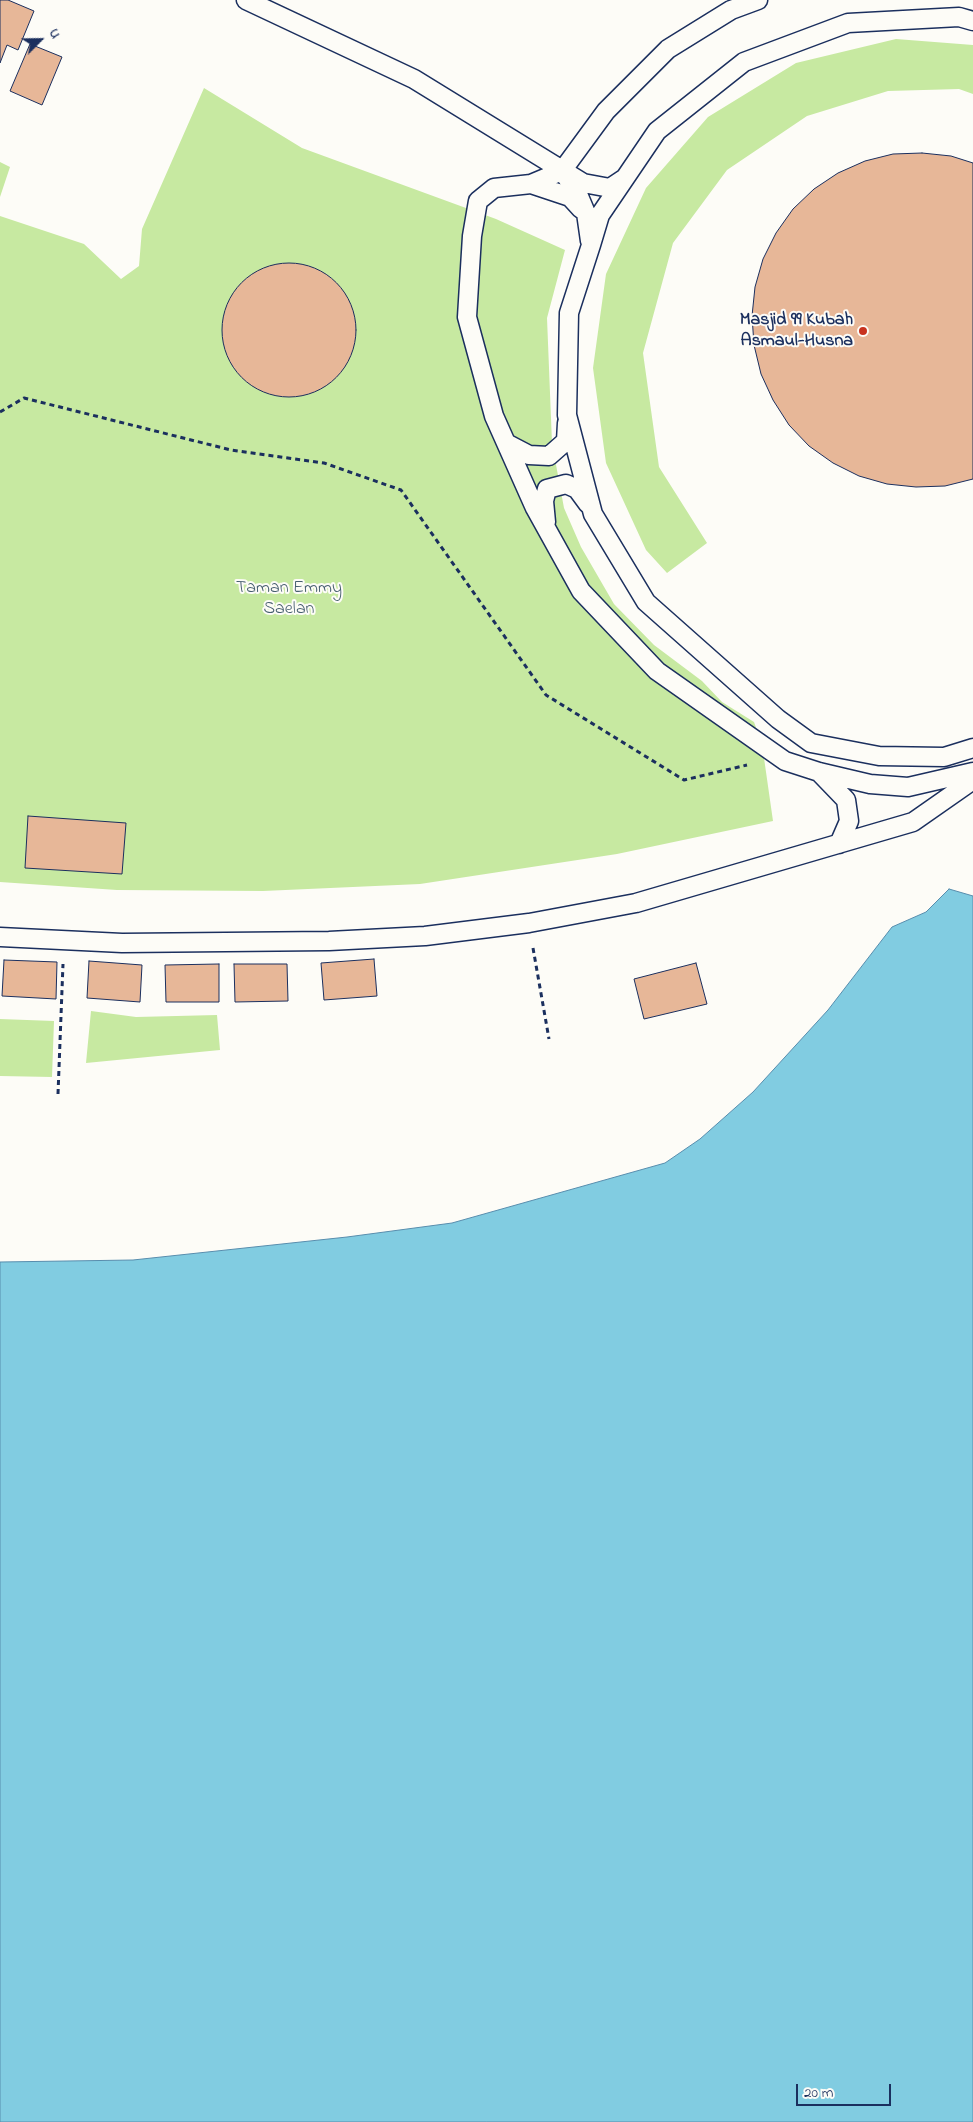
<!DOCTYPE html>
<html>
<head>
<meta charset="utf-8">
<style>
	body { margin:0 }
	#map { position:relative; width:973px; height:2122px; overflow:hidden; background:#fdfcf7; font-family:"Indie Flower",sans-serif }
	canvas { display:block }
	.north { position:absolute; left:15px; top:15px; width:50px; height:50px; -webkit-text-stroke:4px #fdfcf7; paint-order:stroke; rotate:67deg; font-size:14px; font-weight:700; line-height:20px; text-align:center; color:#1b2f5e }
	.north::after { content:''; display:block; margin:auto; width:18px; height:22px; background:#1b2f5e; clip-path:polygon(50% 0,100% 100%,50% 72%,0 100%) }
	.scale { position:absolute; left:796px; top:2084px; width:95px; height:22px; box-sizing:border-box; border:2px solid #1b2f5e; border-top:0; padding-left:6px; font-size:15px; line-height:18px; white-space:nowrap; color:#1b2f5e; -webkit-text-stroke:4px #fdfcf7; paint-order:stroke }
</style>
</head>
<body>
<div id="map">
<canvas width="973" height="2122"></canvas>
<div class="north">U</div>
<div class="scale">20 m</div>
</div>
<script>
const g = document.querySelector('canvas').getContext('2d');
g.lineJoin = 'round';
function paint(path, color) {
  g.fillStyle = color;
  g.fill(path, 'evenodd');
}
function toPath(rows) {
  const path = new Path2D();
  for (const r of rows) {
    if (r.length === 3) {
      path.moveTo(r[0] + r[2], r[1]);
      path.arc(r[0], r[1], r[2], 0, 2 * Math.PI);
      continue;
    }
    path.moveTo(r[0], r[1]);
    for (let i = 2; i < r.length; i += 2) path.lineTo(r[i], r[i + 1]);
  }
  return path;
}
function stroke(path, color, width, dash) {
  g.strokeStyle = color;
  g.lineWidth = width;
  g.lineCap = dash ? 'butt' : 'round';
  g.setLineDash(dash || []);
  g.stroke(path);
}
function write(font, color, halo, rows, align = 'center') {
  g.font = font + ' "Indie Flower",sans-serif';
  g.lineWidth = 4;
  g.setLineDash([]);
  g.textBaseline = 'middle';
  g.strokeStyle = halo;
  g.fillStyle = color;
  for (const [text, x, y, turn = 0] of rows) {
    g.save();
    g.translate(x, y);
    g.rotate((+turn || 0) * Math.PI / 180);
    g.textAlign = isNaN(turn) ? turn : align;
    if (halo) g.strokeText(text, 0, 0);
    g.fillText(text, 0, 0);
    g.restore();
  }
}
paint(toPath([
	[896,39,973,45,973,94,959,89,888,91,807,116,727,170,673,243,643,353,659,467,707,543,667,573,646,550,606,463,593,368,606,274,646,188,708,117,796,63],
	[204,88,302,148,496,219,565,250,547,318,552,443,564,508,581,547,614,604,654,645,702,681,722,702,754,722,762,744,773,821,617,854,420,884,263,891,117,890,0,882,0,216,84,244,121,279,139,266,142,229],
	[0,162,10,167,0,197],
	[91,1011,136,1017,217,1015,220,1050,86,1063],
	[0,1019,54,1021,52,1077,0,1076]
]), '#c7e9a1');
const water = toPath([
	[949,889,973,896,973,2122,0,2122,0,1262,133,1260,347,1237,452,1223,665,1163,700,1139,753,1092,828,1010,892,927,926,912,949,889]
]);
paint(water, '#81cce1');
stroke(water, '#588dad', 1);
const building = toPath([
	[0,0,8,0,34,11,18,50,7,45,0,63,0,0],
	[30,44,62,57,42,105,10,91,30,44],
	[922,153,951,156,973,163,973,479,945,486,916,487,887,484,859,476,833,463,809,446,789,425,773,400,761,374,754,345,752,316,755,287,763,259,776,233,793,209,814,189,838,173,865,161,893,154,922,153],
	[289,330,67],
	[28,816,126,823,122,874,25,868,28,816],
	[374,959,377,996,324,1000,321,963,374,959],
	[4,960,57,962,56,999,2,996,4,960],
	[89,961,142,965,140,1002,87,998,89,961],
	[696,963,707,1004,644,1019,634,979,696,963],
	[219,964,219,1002,166,1002,165,965,219,964],
	[234,964,287,964,288,1001,235,1002,234,964]
]);
paint(building, '#e7b798');
stroke(building, '#1b2f5e', 1);
const service = toPath([
	[246,0,414,79,583,183,610,188,625,178],
	[758,0,731,10,668,49,606,111,562,171,531,184,494,188,478,201,472,236,467,317,494,416,535,508,581,591,657,671,785,761,819,772,870,784,908,787,973,772],
	[973,21,959,17,848,23,744,62,657,131,600,215,591,245,569,313,567,415,593,514,646,602,778,719,811,743,879,756,944,757,973,748],
	[565,175,578,194,586,213,590,241],
	[531,184,570,197,581,209],
	[506,443,529,455,549,456,566,441,567,423],
	[546,522,544,501,547,489,566,484,577,489,588,504],
	[819,772,846,800,849,821,839,844],
	[0,937,122,943,329,941,425,936,529,923,636,903,913,822,973,780]
]);
stroke(service, '#1b2f5e', 21);
stroke(toPath([
	[0,412,24,398,231,450,324,463,401,490,546,695,684,780,747,765],
	[533,948,549,1039],
	[58,1094,63,964]
]), '#1b2f5e', 3, [5, 4]);
stroke(service, '#fdfcf7', 18);
for (const [x, y, r, color] of [
	[863,331,5,"#c8321e"]
]) {
  const dot = new Path2D();
  dot.arc(x, y, r, 0, 2 * Math.PI);
  g.fillStyle = color;
  g.fill(dot);
  stroke(dot, '#fdfcf7', 2);
}
write('bold 18px', '#1b2f5e', '#fdfcf7', [
	["Masjid 99 Kubah",853,321],
	["Asmaul-Husna",853,342]
], 'right');
write('18px', '#465e6f', '#fdfcf7', [
	["Taman Emmy",289,589],
	["Saelan",289,610]
]);
</script>
</body>
</html>
